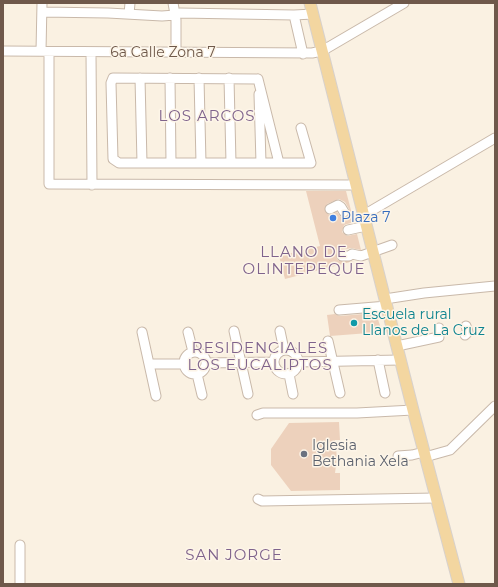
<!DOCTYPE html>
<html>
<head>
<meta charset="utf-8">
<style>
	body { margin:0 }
	#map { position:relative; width:498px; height:587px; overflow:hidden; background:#faf1e2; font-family:Montserrat,sans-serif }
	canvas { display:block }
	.frame { position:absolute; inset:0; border:4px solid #6f594b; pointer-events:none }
</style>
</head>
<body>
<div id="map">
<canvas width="498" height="587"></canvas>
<div class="frame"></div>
</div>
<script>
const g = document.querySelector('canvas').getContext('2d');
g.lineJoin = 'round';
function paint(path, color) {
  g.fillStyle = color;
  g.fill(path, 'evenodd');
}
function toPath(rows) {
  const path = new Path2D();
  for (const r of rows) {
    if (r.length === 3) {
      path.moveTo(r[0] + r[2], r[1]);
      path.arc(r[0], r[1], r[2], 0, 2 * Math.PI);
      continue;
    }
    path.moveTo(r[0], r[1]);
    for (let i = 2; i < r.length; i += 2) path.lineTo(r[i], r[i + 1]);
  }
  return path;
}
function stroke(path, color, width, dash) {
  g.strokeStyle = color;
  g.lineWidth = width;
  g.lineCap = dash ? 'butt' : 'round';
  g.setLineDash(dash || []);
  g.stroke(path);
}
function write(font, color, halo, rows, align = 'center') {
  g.font = font + ' Montserrat,sans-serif';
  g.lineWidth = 3;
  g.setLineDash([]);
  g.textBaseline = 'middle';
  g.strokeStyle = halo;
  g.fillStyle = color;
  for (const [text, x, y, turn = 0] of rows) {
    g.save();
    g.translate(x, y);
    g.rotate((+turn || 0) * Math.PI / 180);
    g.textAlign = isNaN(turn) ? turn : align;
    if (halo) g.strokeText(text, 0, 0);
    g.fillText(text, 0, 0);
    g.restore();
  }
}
paint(toPath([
	[306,191,346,191,354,222,344,225,342,232,347,236,357,234,361,250,351,248,339,251,337,253,337,259,339,261,354,261,285,279,279,256,320,246],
	[339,199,345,202,349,209,349,215,347,217,341,217,337,212,329,215,325,211,327,204],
	[376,313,382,332,330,336,327,315,335,314,340,316],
	[339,422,340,440,335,440,337,458,335,473,340,473,340,490,291,491,271,465,271,449,289,423]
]), '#edd1bc');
const minor = toPath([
	[173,3,176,20,176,53],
	[42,12,108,13,162,16,175,15,180,13,294,15],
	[129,14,130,3],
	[3,51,312,53,322,51,404,3],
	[41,51,42,3],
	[49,52,49,184,356,185],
	[91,53,92,185],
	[303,54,294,15,313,14],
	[140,78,142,163],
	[170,78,171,163],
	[199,78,201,163],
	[229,78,231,163],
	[258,79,113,78,111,83,113,159,119,163,311,163,301,128],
	[258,79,279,163],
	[259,94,261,163],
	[330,209,338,205,341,207,344,212],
	[364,215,495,138],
	[348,230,366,226],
	[342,256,349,256,352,254,361,256,392,245],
	[385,299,424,293,495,286],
	[339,310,387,306],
	[234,331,248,394],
	[280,331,284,350],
	[142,332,156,396],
	[188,332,193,352],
	[465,335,468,332,466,326],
	[328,341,340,393],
	[397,346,439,337,439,328],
	[286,362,12],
	[195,363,11],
	[378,360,385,393],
	[298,362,400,360],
	[206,363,274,362],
	[149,364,184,364],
	[197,374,202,395],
	[289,374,293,394],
	[257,415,263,413,357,413,413,410],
	[398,456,412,455,424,452],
	[425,457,450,450,495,406],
	[258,499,262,501,436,498],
	[20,545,20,584]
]);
const major = toPath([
	[310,3,413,410,459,584]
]);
stroke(minor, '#c9b9aa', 11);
stroke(major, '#d7d1cd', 13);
stroke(minor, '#fff', 9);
stroke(major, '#f3d6a0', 11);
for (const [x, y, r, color] of [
	[333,218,4,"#3f7fe0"],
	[354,323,4,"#0f9aa8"],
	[304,454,4,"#6b7280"]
]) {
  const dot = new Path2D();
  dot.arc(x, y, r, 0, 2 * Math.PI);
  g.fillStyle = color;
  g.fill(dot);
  stroke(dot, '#fdf5e8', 1.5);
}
write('14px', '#6f594b', '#fdf5e8', [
	["6a Calle Zona 7",163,53]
]);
write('14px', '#366cbe', '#fdf5e8', [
	["Plaza 7",341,218]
], 'left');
write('14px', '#0d838f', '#fdf5e8', [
	["Escuela rural",362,315],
	["Llanos de La Cruz",362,331]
], 'left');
write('14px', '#5b616d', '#fdf5e8', [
	["Iglesia",312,446],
	["Bethania Xela",312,462]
], 'left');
g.letterSpacing = '1px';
write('15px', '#7f638c', '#fdf5e8', [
	["LOS ARCOS",207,117],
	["LLANO DE",304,253],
	["OLINTEPEQUE",304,270],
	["RESIDENCIALES",260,349],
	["LOS EUCALIPTOS",260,366],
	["SAN JORGE",234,556]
]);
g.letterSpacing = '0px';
</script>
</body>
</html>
